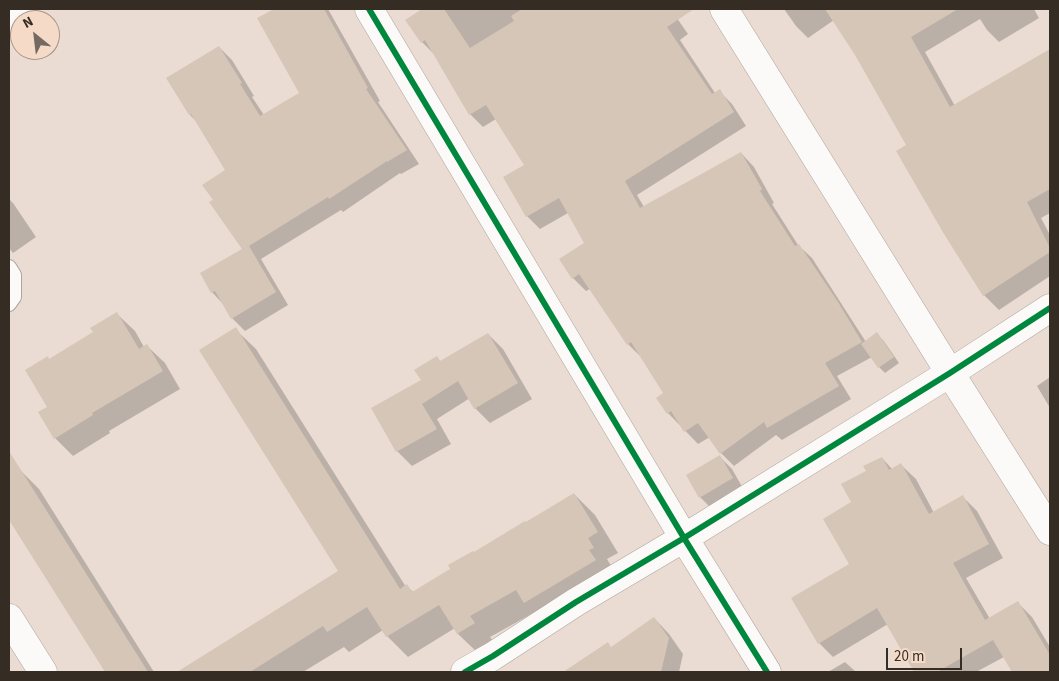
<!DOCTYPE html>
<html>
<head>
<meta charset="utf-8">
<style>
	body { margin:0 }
	#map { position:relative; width:1059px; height:681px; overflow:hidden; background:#eadcd2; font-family:"Source Sans 3",sans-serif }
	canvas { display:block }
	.frame { position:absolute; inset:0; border:10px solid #352c24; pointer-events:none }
	.north { position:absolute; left:10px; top:10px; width:50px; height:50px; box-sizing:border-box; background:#f5dbc7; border:1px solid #a89586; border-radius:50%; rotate:331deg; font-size:14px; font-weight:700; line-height:20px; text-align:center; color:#352c24 }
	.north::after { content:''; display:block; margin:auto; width:18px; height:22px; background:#746a61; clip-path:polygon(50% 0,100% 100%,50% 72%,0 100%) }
	.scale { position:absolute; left:886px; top:648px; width:76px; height:22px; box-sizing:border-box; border:2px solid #352c24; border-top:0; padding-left:6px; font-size:15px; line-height:18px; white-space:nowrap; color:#352c24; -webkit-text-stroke:4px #f5dbc7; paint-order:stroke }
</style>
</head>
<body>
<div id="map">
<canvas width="1059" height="681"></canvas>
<div class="frame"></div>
<div class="north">N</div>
<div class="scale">20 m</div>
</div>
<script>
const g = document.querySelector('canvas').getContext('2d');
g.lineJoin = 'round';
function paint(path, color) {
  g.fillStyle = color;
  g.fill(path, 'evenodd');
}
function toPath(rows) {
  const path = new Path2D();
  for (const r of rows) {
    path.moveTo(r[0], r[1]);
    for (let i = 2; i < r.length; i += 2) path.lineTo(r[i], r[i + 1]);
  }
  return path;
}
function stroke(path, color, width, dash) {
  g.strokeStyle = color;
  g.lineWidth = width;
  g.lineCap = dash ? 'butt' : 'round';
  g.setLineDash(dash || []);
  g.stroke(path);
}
paint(toPath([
	[276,9,328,9,380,101,378,102,419,164,401,174,400,173,343,212,341,210,261,259,288,305,245,331,232,318,223,304,212,292,201,274,244,249,214,200,227,170,197,122,190,115,219,47,232,60,254,96,252,97,264,115,301,93,258,19],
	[424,9,670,9,674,14,688,34,680,40,715,93,719,91,732,104,746,126,637,195,644,207,741,153,754,167,774,203,772,204,798,245,812,258,866,342,877,334,883,340,899,363,885,373,879,367,872,357,837,376,851,399,782,440,776,435,734,466,721,453,710,437,698,444,668,413,665,393,641,357,628,344,590,289,586,291,573,278,585,243,568,213,540,229,527,216,526,166,496,119,483,127,470,114,435,55,422,42,407,20],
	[784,9,833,9,838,16,850,9,1034,9,1039,18,999,42,987,30,980,19,925,52,955,106,1050,50,1050,213,1041,218,1050,235,1050,276,999,310,984,295,908,146,856,54,834,20,808,38,796,26],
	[9,199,13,203,36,237,13,253,9,248],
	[117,314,135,331,144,347,147,346,165,363,180,389,109,431,110,433,73,456,55,438,49,408,50,360,95,332],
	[235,329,256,349,406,587,407,586,414,593,452,569,474,553,574,494,595,515,618,553,607,559,613,569,545,623,535,612,490,637,495,644,479,654,458,634,455,628,408,657,387,636,383,630,349,652,344,647,303,672,179,672,340,571],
	[488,334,503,349,532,399,490,423,475,408,470,398,437,419,451,444,412,466,397,451,422,380,437,357,441,362],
	[1050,377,1050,408,1037,386],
	[720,457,732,469,744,490,712,509,700,497],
	[882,458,892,469,901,465,916,479,934,513,963,497,977,511,1003,558,966,578,990,619,1018,603,1032,617,1050,647,1050,672,1013,672,1004,657,976,672,915,672,888,624,833,657,819,643,850,565,853,503,867,471],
	[18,468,39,489,154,672,106,672,9,517,9,474],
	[654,618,669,634,683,654,679,672,564,672,612,648],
	[845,662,856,672,828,672]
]), '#0003');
paint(toPath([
	[274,9,324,9,368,88,366,89,407,150,387,162,387,161,329,199,328,197,249,246,276,292,231,319,215,291,211,293,200,273,242,249,209,202,213,200,202,185,225,170,191,114,189,115,166,78,219,46,242,83,240,84,260,116,299,93,257,18],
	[422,9,444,9,470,48,514,21,511,16,522,9,694,9,667,27,712,94,720,89,734,112,625,181,640,208,741,152,762,189,760,191,795,246,799,244,838,302,862,342,825,363,839,386,767,428,764,422,720,454,698,423,684,432,671,411,667,414,656,398,663,393,631,342,627,345,579,274,572,279,559,259,584,243,559,198,526,217,503,177,524,165,486,105,469,115,425,40,421,43,405,20],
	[825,9,958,9,911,37,950,107,1050,49,1050,189,1027,202,1050,248,1050,252,983,296,944,234,896,151,906,145,855,55],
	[117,312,139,349,147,344,163,371,92,413,93,415,54,439,38,412,47,407,25,370,48,356,49,359,93,332,90,328],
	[236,327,400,589,407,584,412,592,450,569,448,565,473,551,474,552,525,521,526,522,574,493,598,532,588,538,594,548,589,550,596,560,524,603,516,590,470,616,475,623,457,634,439,605,386,637,367,607,327,632,323,626,250,672,177,672,338,571,199,350],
	[877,332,894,357,878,368,861,344],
	[488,333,518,383,474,409,458,381,422,404,437,429,396,452,371,408,421,380,414,370,437,356,440,361],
	[9,451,148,672,105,672,9,520],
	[720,455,733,478,699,498,686,475],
	[882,457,889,470,901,463,929,514,963,495,989,544,953,563,985,620,1018,601,1050,655,1050,672,1012,672,993,640,937,672,914,672,877,608,818,644,791,598,849,564,823,519,851,502,841,484,866,471,863,466],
	[654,617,669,638,661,672,563,672,608,642,611,647]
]), '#d6c6b8');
const lane = toPath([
	[9,267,14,275,14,297,9,304]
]);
const street = toPath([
	[369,9,684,538,767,672],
	[724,9,950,373,1050,531],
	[9,618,43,672],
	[465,672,493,656,576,602,684,538,950,373,1050,308]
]);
const highway = toPath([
	[9,18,23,9]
]);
stroke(lane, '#afa49c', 16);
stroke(street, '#afa49c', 29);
stroke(highway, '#afa49c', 29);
stroke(lane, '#fcfaf8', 14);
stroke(street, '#fcfaf8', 28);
stroke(highway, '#fcfaf8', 28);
stroke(toPath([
	[369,9,684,538,767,672],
	[465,672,493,656,576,602,684,538,950,373,1050,308]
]), '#00873e', 6);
</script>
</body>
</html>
